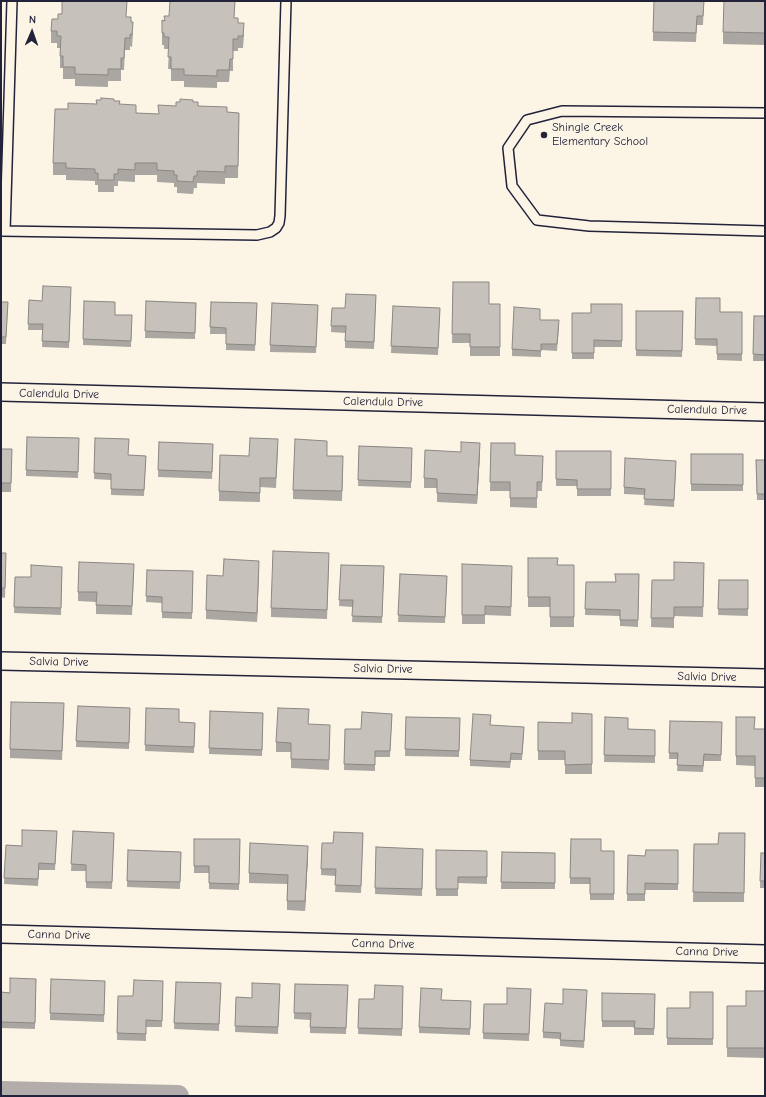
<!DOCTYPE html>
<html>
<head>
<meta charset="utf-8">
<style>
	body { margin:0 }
	#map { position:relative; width:766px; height:1097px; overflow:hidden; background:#fcf5e5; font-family:"Comic Neue",sans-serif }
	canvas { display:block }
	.frame { position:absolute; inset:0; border:2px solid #22223b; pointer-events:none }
	.north { position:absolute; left:12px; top:12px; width:40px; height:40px; -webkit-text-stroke:3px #fcf5e5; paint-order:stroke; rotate:2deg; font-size:11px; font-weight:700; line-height:16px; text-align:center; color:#22223b }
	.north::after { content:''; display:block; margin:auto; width:14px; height:18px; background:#22223b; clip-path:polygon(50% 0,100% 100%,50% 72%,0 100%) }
</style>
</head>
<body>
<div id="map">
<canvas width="766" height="1097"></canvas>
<div class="frame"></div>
<div class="north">N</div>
</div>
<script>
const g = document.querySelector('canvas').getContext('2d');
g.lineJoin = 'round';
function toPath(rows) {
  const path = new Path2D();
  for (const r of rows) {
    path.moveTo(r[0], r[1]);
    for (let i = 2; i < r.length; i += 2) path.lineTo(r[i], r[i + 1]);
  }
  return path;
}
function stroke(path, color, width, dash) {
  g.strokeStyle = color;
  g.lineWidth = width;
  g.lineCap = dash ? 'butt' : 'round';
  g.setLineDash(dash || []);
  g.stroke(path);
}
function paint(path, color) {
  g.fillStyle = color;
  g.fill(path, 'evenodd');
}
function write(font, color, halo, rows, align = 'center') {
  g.font = font + ' "Comic Neue",sans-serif';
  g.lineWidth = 3;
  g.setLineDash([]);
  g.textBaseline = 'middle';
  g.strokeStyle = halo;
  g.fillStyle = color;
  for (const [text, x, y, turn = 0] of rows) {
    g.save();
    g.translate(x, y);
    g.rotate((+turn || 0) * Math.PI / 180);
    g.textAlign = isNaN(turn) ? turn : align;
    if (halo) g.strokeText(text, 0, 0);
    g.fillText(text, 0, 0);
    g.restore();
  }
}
stroke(toPath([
	[1,1092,178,1096]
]), '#b2adab', 22);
const lane = toPath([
	[765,113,562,111,527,120,508,148,512,186,537,220,589,226,765,231],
	[1,231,257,235,270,232,276,228,279,223,280,216,286,1],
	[5,231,12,1]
]);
const street = toPath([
	[1,392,765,412],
	[1,661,765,678],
	[1,934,765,954]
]);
stroke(lane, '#22223b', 12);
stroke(street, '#22223b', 20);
stroke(lane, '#fcf5e5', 9);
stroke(street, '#fcf5e5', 17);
paint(toPath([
	[704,1,703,25,697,25,696,42,653,41,653,32],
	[765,1,765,45,723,44,723,32],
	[62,14,127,17,131,22,133,34,132,47,130,46,130,50,125,50,124,70,121,70,121,81,108,81,108,87,75,86,75,79,63,79,63,68,60,68,60,48,57,48,57,43,51,43,51,31,58,19],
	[234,18,238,23,244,35,243,48,238,48,238,51,233,51,233,71,230,71,229,82,217,82,217,88,184,87,184,81,171,81,171,69,168,69,169,49,164,49,164,45,162,45,162,33],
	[114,101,136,113,159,114,176,106,193,102,198,106,227,112,239,113,238,178,225,178,225,184,197,183,197,188,194,188,193,194,177,193,177,187,174,187,174,183,157,182,157,175,135,175,135,182,118,181,118,186,114,186,114,192,98,192,98,185,95,185,95,181,66,180,66,175,53,175,53,163,68,109],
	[453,282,489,304,500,304,500,356,470,356,470,343,452,343],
	[71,294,69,348,42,347,43,330,28,330,29,300,42,301],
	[376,295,374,349,345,348,345,333,331,332,332,308,345,308],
	[696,298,720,312,742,312,742,361,717,360,717,346,695,345],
	[84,301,115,315,132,315,131,347,83,345],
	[146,301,196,303,195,339,145,338],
	[1,302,8,302,6,344,1,344],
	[211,302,257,303,255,351,226,350,226,334,210,334],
	[272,303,318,305,316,353,270,352],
	[622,304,622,347,594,347,594,359,572,359,572,313,591,313],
	[393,306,440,308,438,355,391,353],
	[636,311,683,311,682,357,636,356],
	[754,316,765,316,765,361,753,361],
	[540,320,559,327,557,351,541,350,541,357,512,356,512,349],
	[27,437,79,438,78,478,26,476],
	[95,438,129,455,146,456,144,496,111,495,111,480,94,479],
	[159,442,213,444,212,479,158,477],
	[491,443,515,455,543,456,542,491,537,491,537,508,510,507,510,491,490,491],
	[359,446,412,448,411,488,358,486],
	[278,448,276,488,260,487,260,502,219,501,219,491,249,456],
	[1,449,12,458,11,492,1,492],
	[556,451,611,451,611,496,577,496,577,486,556,486],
	[480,452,477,504,437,502,437,488,424,488,424,478],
	[691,454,743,454,743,491,691,491],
	[327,456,343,466,342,501,293,499,293,490],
	[756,460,765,460,765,500,757,500],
	[676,467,674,507,644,505,645,495,624,494,624,487],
	[1,553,6,563,5,598,1,597],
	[528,558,558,565,574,565,574,627,550,627,550,607,528,607],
	[329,562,327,619,271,617,271,608],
	[704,563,703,617,674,616,674,628,651,627,652,580,674,580],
	[462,564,512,575,511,616,485,615,485,624,462,624],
	[341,565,384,566,382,623,352,622,353,607,339,606],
	[62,567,61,615,14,613,15,577,31,577],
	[147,570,193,571,192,619,162,618,162,603,146,602],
	[259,570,257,622,206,619,206,610],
	[134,573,132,615,96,614,96,602,78,601,78,592],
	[400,574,447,576,445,623,398,622],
	[639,574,638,627,620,626,620,616,585,615,586,582,615,582],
	[719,580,748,580,748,616,718,615],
	[78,706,130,708,129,749,76,747],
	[146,708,179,722,195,723,194,753,145,751],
	[210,711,263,713,262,756,209,754],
	[64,713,62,760,10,758,10,749],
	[392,714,390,757,375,757,375,771,344,770,345,729,361,729],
	[592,714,592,774,565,774,565,760,538,760,538,722,572,723],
	[406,717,460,718,459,757,405,756],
	[605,717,628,729,655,730,655,763,604,762],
	[736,717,755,729,765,729,765,787,755,787,755,766,736,765],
	[670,721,722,722,721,761,704,761,703,772,677,771,678,759,669,759],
	[491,725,524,733,522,760,511,760,510,768,470,766,470,760],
	[330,734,329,770,291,768,291,752,276,752,276,742],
	[57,831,55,870,39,870,38,886,4,884,6,845,22,846],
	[73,831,114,833,112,889,86,888,86,871,71,871],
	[363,833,361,893,335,892,336,876,321,875,322,843,333,843],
	[745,833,744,902,693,902,694,844,718,844],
	[194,839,240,839,239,890,209,889,209,873,194,873],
	[571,839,601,851,614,851,614,900,590,900,590,884,570,884],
	[376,847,423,849,422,896,375,894],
	[128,850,181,852,180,889,127,887],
	[436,850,487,851,487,884,458,883,458,896,436,896],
	[678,850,678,890,645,890,645,901,627,901,628,855,645,856],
	[502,852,555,853,555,889,501,889],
	[761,853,765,853,765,888,760,888],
	[308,855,305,911,287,910,287,884,249,883,249,873],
	[36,979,35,1029,1,1028,1,992,10,993],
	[51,979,105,981,104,1022,50,1020],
	[163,981,162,1027,146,1027,146,1041,117,1040,118,996,133,996],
	[176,982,221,983,219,1031,174,1029],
	[280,984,278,1034,235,1032,236,997,252,998],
	[295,984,348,985,346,1034,310,1033,310,1020,294,1019],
	[403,986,402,1036,358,1034,359,999,374,999],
	[531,989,529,1041,483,1039,484,1004,507,1004],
	[765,991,765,1058,727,1057,727,1006,746,1006],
	[713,992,713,1045,667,1045,667,1008,690,1008],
	[602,993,655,994,654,1035,634,1035,634,1027,602,1027],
	[587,996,584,1048,560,1046,560,1039,543,1038,543,1032,563,1004],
	[471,1001,470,1035,419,1033,419,1027]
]), '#aaa6a1');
paint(toPath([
	[480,443,480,452,477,504,477,495],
	[259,561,259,570,257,622,257,613],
	[308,846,308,855,305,911,305,901]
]), '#8b8783');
const building = toPath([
	[62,1,127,1,126,17,131,17,131,22,133,22,132,35,130,34,130,38,125,38,124,58,121,58,121,69,108,69,108,75,75,74,75,67,63,67,63,56,60,56,61,36,57,36,57,31,51,31,52,19,58,19,58,14,62,14,62,1],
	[170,1,235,1,234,18,238,18,238,23,244,23,243,36,238,36,238,39,233,39,233,59,230,59,229,70,217,70,217,76,184,75,184,69,171,69,171,57,168,57,169,37,164,37,164,33,162,33,162,20,165,21,164,16,169,16,170,1],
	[654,1,704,1,703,16,697,16,696,33,653,32,654,1],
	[724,1,765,1,765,33,723,32,724,1],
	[101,98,114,99,114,101,120,101,119,104,136,105,136,113,159,114,158,105,176,106,176,102,180,102,180,99,193,100,193,102,198,102,198,106,227,107,227,112,239,113,238,166,225,166,225,172,197,171,197,176,194,176,193,182,177,181,177,175,174,175,174,171,157,170,157,163,135,163,135,170,118,169,118,174,114,174,114,180,98,180,98,173,95,173,95,169,66,168,66,163,53,163,55,109,68,109,68,103,97,104,96,100,101,100,101,98],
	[453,282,489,282,489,304,500,304,500,347,470,347,470,334,452,334,453,282],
	[43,286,71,287,69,342,42,341,43,324,28,324,29,300,42,301,43,286],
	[346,294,376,295,374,342,345,341,346,326,331,326,332,308,345,308,346,294],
	[696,298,720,298,720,312,742,312,742,354,717,354,717,339,695,339,696,298],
	[84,301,115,302,115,315,132,315,131,341,83,339,84,301],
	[146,301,196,303,195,333,145,331,146,301],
	[1,302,8,302,6,337,1,337,1,302],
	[211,302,257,303,255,345,226,344,226,328,210,327,211,302],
	[272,303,318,305,316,347,270,345,272,303],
	[591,304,622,304,622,341,594,340,594,353,572,353,572,313,591,313,591,304],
	[393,306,440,308,438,348,391,346,393,306],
	[514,307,540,309,540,320,559,320,557,344,541,344,541,351,512,349,514,307],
	[636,311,683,311,682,351,636,350,636,311],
	[754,316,765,316,765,355,753,354,754,316],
	[27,437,79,438,78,472,26,470,27,437],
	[95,438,129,439,128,455,146,456,144,490,111,489,111,474,94,473,95,438],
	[250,438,278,439,276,478,260,478,260,493,219,491,220,455,249,456,250,438],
	[295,439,327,441,327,456,343,456,342,491,293,490,295,439],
	[159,442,213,444,212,472,158,470,159,442],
	[461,442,480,443,477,495,437,493,437,479,424,478,425,450,461,452,461,442],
	[491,443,515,443,515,455,543,456,542,482,537,482,537,498,510,498,510,482,490,482,491,443],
	[359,446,412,448,411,482,358,480,359,446],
	[1,449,12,449,11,483,1,483,1,449],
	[556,451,611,451,611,489,577,489,577,480,556,479,556,451],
	[691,454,743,454,743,485,691,484,691,454],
	[625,458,676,461,674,500,644,499,645,489,624,487,625,458],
	[756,460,765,460,765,494,757,494,756,460],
	[273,551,329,553,327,610,271,608,273,551],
	[1,553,6,553,5,588,1,588,1,553],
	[528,558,558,558,557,565,574,565,574,617,550,617,550,597,528,597,528,558],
	[224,559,259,561,257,613,206,610,207,575,223,576,224,559],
	[79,562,134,564,132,606,96,605,97,592,78,592,79,562],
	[674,562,704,563,703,607,674,607,674,618,651,618,652,580,674,580,674,562],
	[462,564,512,566,511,607,485,606,485,615,462,615,462,564],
	[31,565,62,567,61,608,14,607,15,577,31,577,31,565],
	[341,565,384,566,382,617,352,616,353,600,339,600,341,565],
	[147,570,193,571,192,613,162,612,162,597,146,596,147,570],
	[400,574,447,576,445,617,398,615,400,574],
	[615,574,639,574,638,620,620,620,620,610,585,609,586,582,616,582,615,574],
	[719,580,748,580,748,609,718,609,719,580],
	[11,702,64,703,62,751,10,749,11,702],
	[78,706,130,708,129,743,76,741,78,706],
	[146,708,179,709,179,722,195,723,194,747,145,745,146,708],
	[278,708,309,709,308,724,330,725,329,760,291,759,291,743,276,742,278,708],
	[210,711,263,713,262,750,209,748,210,711],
	[362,712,392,714,390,751,375,751,375,765,344,764,345,729,361,729,362,712],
	[572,713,592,714,592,764,565,765,565,751,538,751,538,722,572,723,572,713],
	[473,714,491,715,490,725,524,727,522,754,511,753,510,762,470,760,473,714],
	[406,717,460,718,459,751,405,749,406,717],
	[605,717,628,718,628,729,655,730,655,756,604,755,605,717],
	[736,717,755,717,754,729,765,729,765,778,755,778,755,756,736,756,736,717],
	[670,721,722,722,721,755,704,754,703,766,677,765,678,753,669,753,670,721],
	[22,830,57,831,55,864,39,863,38,879,4,878,6,845,22,846,22,830],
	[73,831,114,833,112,882,86,882,86,865,71,864,73,831],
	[334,832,363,833,361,886,335,885,336,869,321,869,322,843,333,843,334,832],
	[719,833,745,833,744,893,693,892,694,844,718,844,719,833],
	[194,839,240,839,239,884,209,883,209,866,194,866,194,839],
	[571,839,601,839,601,851,614,851,614,894,590,894,590,878,570,878,571,839],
	[250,843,308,846,305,901,287,901,288,875,249,873,250,843],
	[376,847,423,849,422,889,375,888,376,847],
	[128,850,181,852,180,882,127,881,128,850],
	[436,850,487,851,487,877,458,877,458,889,436,889,436,850],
	[646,850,678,850,678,884,645,883,645,894,627,894,628,855,645,856,646,850],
	[502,852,555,853,555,883,501,882,502,852],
	[761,853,765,853,765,881,760,881,761,853],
	[10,978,36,979,35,1023,1,1022,1,992,10,993,10,978],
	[51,979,105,981,104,1015,50,1013,51,979],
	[134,980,163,981,162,1021,146,1020,146,1034,117,1033,118,996,133,996,134,980],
	[176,982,221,983,219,1024,174,1023,176,982],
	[252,983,280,984,278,1027,235,1026,236,997,252,998,252,983],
	[295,984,348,985,346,1028,310,1027,311,1013,294,1013,295,984],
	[375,985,403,986,402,1029,358,1028,359,999,374,999,375,985],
	[421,988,442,989,441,1000,471,1001,470,1029,419,1027,421,988],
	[507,988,531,989,529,1034,483,1033,484,1004,507,1004,507,988],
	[563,989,587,990,584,1041,560,1040,561,1033,543,1032,545,1003,563,1004,563,989],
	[746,991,765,991,765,1048,727,1048,727,1006,746,1006,746,991],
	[690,992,713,992,713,1039,667,1038,667,1008,690,1008,690,992],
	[602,993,655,994,654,1029,634,1028,635,1021,602,1021,602,993]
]);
paint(building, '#c6c1bb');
stroke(building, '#8b8783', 1);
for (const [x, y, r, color] of [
	[544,135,4,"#22223b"]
]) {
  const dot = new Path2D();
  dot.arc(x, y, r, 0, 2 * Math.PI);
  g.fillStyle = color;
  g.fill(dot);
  stroke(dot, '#fcf5e5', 1.5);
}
write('12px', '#22223b', '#fcf5e5', [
	["Shingle Creek",552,128],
	["Elementary School",552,142]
], 'left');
write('12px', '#22223b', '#fcf5e5', [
	["Calendula Drive",59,394,1],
	["Calendula Drive",383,402,1],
	["Calendula Drive",707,410,1],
	["Salvia Drive",59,662,1],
	["Salvia Drive",383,669,1],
	["Salvia Drive",707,677,1],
	["Canna Drive",59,935,1],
	["Canna Drive",383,944,1],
	["Canna Drive",707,952,1]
]);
</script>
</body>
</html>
